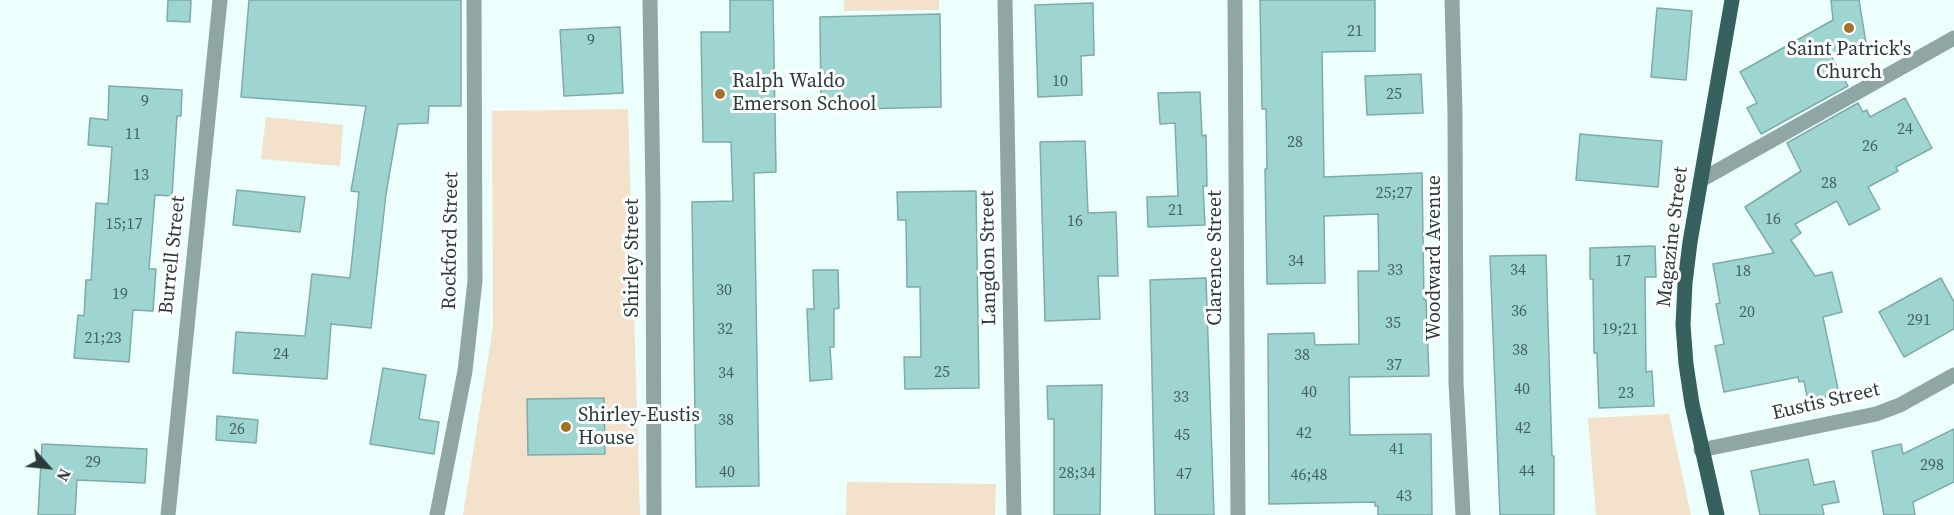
<!DOCTYPE html>
<html>
<head>
<meta charset="utf-8">
<style>
	body { margin:0 }
	#map { position:relative; width:1954px; height:515px; overflow:hidden; background:#ecfffd; font-family:"Source Serif 4",serif }
	canvas { display:block }
	.north { position:absolute; left:18px; top:437px; width:60px; height:60px; -webkit-text-stroke:4px #fff; paint-order:stroke; rotate:117deg; font-size:16px; font-weight:700; line-height:24px; text-align:center; color:#293c3b }
	.north::after { content:''; display:block; margin:auto; width:21px; height:27px; background:#293c3b; clip-path:polygon(50% 0,100% 100%,50% 72%,0 100%) }
</style>
</head>
<body>
<div id="map">
<canvas width="1954" height="515"></canvas>
<div class="north">N</div>
</div>
<script>
const g = document.querySelector('canvas').getContext('2d');
g.lineJoin = 'round';
function paint(path, color) {
  g.fillStyle = color;
  g.fill(path, 'evenodd');
}
function toPath(rows) {
  const path = new Path2D();
  for (const r of rows) {
    path.moveTo(r[0], r[1]);
    for (let i = 2; i < r.length; i += 2) path.lineTo(r[i], r[i + 1]);
  }
  return path;
}
function stroke(path, color, width, dash) {
  g.strokeStyle = color;
  g.lineWidth = width;
  g.lineCap = dash ? 'butt' : 'round';
  g.setLineDash(dash || []);
  g.stroke(path);
}
function write(font, color, halo, rows, align = 'center') {
  g.font = font + ' "Source Serif 4",serif';
  g.lineWidth = 6;
  g.setLineDash([]);
  g.textBaseline = 'middle';
  g.strokeStyle = halo;
  g.fillStyle = color;
  for (const [text, x, y, turn = 0] of rows) {
    g.save();
    g.translate(x, y);
    g.rotate((+turn || 0) * Math.PI / 180);
    g.textAlign = isNaN(turn) ? turn : align;
    if (halo) g.strokeText(text, 0, 0);
    g.fillText(text, 0, 0);
    g.restore();
  }
}
paint(toPath([
	[844,0,939,0,939,10,844,11],
	[628,109,640,515,463,515,493,327,492,111],
	[266,117,343,125,340,166,261,159],
	[1669,414,1691,515,1596,515,1588,418],
	[847,482,996,484,995,515,846,515]
]), '#f3e1cc');
const building = toPath([
	[168,0,191,0,190,22,167,21,168,0],
	[249,0,461,0,461,106,429,106,428,123,398,124,386,194,371,328,331,324,327,379,233,373,236,332,305,336,312,274,350,278,359,192,351,191,366,106,241,97,249,0],
	[730,0,773,0,776,172,754,173,759,486,696,487,692,202,733,201,731,142,703,142,701,32,730,32,730,0],
	[1260,0,1375,0,1375,51,1322,52,1324,177,1422,173,1424,300,1426,300,1429,376,1349,377,1350,435,1431,434,1432,515,1378,515,1378,506,1375,506,1375,502,1269,504,1268,334,1314,333,1315,345,1359,344,1358,271,1379,271,1378,214,1324,216,1325,283,1267,284,1265,169,1267,169,1266,109,1262,109,1260,0],
	[1831,0,1859,0,1867,49,1830,54,1848,86,1761,134,1747,108,1757,103,1740,72,1833,20,1831,0],
	[1093,3,1094,55,1081,56,1082,95,1038,97,1035,5,1093,3],
	[1657,8,1692,11,1686,80,1651,77,1657,8],
	[940,14,941,107,821,110,820,17,940,14],
	[620,27,623,93,564,96,560,30,620,27],
	[1421,74,1423,113,1367,115,1365,76,1421,74],
	[109,86,182,90,181,116,177,116,172,196,155,195,149,269,156,269,153,311,133,310,129,362,74,358,78,315,84,316,86,280,91,280,96,203,108,204,112,147,88,145,90,118,108,120,109,86],
	[1200,92,1202,136,1206,135,1207,186,1203,186,1205,225,1148,227,1147,197,1178,196,1175,123,1160,124,1158,93,1200,92],
	[1905,98,1932,148,1896,167,1898,171,1868,187,1880,209,1849,225,1837,201,1795,224,1801,233,1791,240,1815,276,1832,272,1842,312,1823,317,1839,394,1808,401,1804,381,1799,382,1798,377,1724,392,1715,346,1724,344,1716,304,1720,303,1713,264,1774,253,1745,207,1801,171,1787,143,1858,103,1863,112,1867,110,1870,117,1905,98],
	[1580,134,1662,141,1658,187,1576,180,1580,134],
	[1085,141,1088,213,1116,212,1118,276,1098,276,1100,319,1045,321,1040,142,1085,141],
	[237,190,305,197,300,232,233,225,237,190],
	[976,191,979,388,905,389,904,357,921,357,920,287,907,287,906,220,898,220,897,192,976,191],
	[1655,246,1656,277,1645,277,1646,372,1652,371,1654,406,1599,408,1597,353,1594,353,1593,279,1590,279,1590,248,1655,246],
	[1546,255,1552,456,1554,456,1554,515,1500,515,1490,256,1546,255],
	[813,270,838,270,839,308,834,309,834,347,830,347,832,379,810,381,807,309,814,309,813,270],
	[1206,278,1214,515,1155,515,1150,280,1206,278],
	[1941,278,1954,302,1954,329,1904,357,1879,312,1941,278],
	[383,368,426,375,419,419,439,422,434,454,370,444,383,368],
	[1102,385,1100,515,1054,515,1054,419,1048,419,1047,386,1102,385],
	[604,398,605,454,528,455,527,399,604,398],
	[217,416,258,420,256,443,216,440,217,416],
	[1954,429,1954,482,1913,502,1915,515,1884,515,1872,451,1901,444,1903,454,1954,429],
	[42,444,147,449,145,483,77,480,75,515,38,515,42,444],
	[1808,459,1814,485,1834,481,1839,502,1822,505,1824,515,1760,515,1751,471,1808,459]
]);
paint(building, '#9ed5d1');
stroke(building, '#7eaba8', 1.5);
stroke(toPath([
	[650,0,653,196,654,515],
	[1005,0,1014,515],
	[1235,0,1238,515],
	[1452,0,1455,112,1456,382,1463,515],
	[1701,180,1954,38],
	[1701,450,1876,414,1900,405,1954,375],
	[168,515,220,0],
	[437,515,465,371,475,281,474,0]
]), '#8fa6a4', 15);
stroke(toPath([
	[1717,515,1692,404,1686,364,1683,325,1685,283,1690,242,1732,0]
]), '#35605e', 15);
for (const [x, y, r, color] of [
	[1849,28,6,"#a57129"],
	[720,94,6,"#a57129"],
	[566,427,6,"#a57129"]
]) {
  const dot = new Path2D();
  dot.arc(x, y, r, 0, 2 * Math.PI);
  g.fillStyle = color;
  g.fill(dot);
  stroke(dot, '#fff', 2);
}
write('16px', '#466260', null, [
	["21",1355,32],
	["9",591,41],
	["10",1060,82],
	["25",1394,95],
	["9",145,102],
	["24",1905,130],
	["11",133,135],
	["28",1295,143],
	["26",1870,147],
	["13",141,176],
	["28",1829,184],
	["25;27",1394,194],
	["21",1176,211],
	["16",1773,220],
	["16",1075,222],
	["15;17",124,225],
	["34",1296,262],
	["17",1623,262],
	["33",1395,271],
	["34",1518,271],
	["18",1743,272],
	["30",724,291],
	["19",120,295],
	["36",1519,312],
	["20",1747,313],
	["291",1919,321],
	["35",1393,324],
	["32",725,330],
	["19;21",1620,330],
	["21;23",103,339],
	["38",1520,351],
	["24",281,355],
	["38",1302,356],
	["37",1394,366],
	["25",942,373],
	["34",726,374],
	["40",1522,390],
	["40",1309,393],
	["23",1626,394],
	["33",1181,398],
	["38",726,421],
	["42",1523,429],
	["26",237,430],
	["42",1304,434],
	["45",1182,436],
	["41",1397,450],
	["29",93,463],
	["298",1932,466],
	["44",1527,472],
	["40",727,473],
	["28;34",1077,474],
	["47",1184,475],
	["46;48",1309,476],
	["43",1404,497]
]);
write('20px', '#293c3b', '#fff', [
	["Saint Patrick's",1849,50,"center"],
	["Church",1849,73,"center"],
	["Ralph Waldo",732,82],
	["Emerson School",732,105],
	["Shirley-Eustis",578,416],
	["House",578,439]
], 'left');
write('20px', '#293c3b', '#fff', [
	["Magazine Street",1673,237,-83],
	["Rockford Street",451,241,-89],
	["Burrell Street",173,255,-84],
	["Shirley Street",633,258,-90],
	["Langdon Street",989,258,-91],
	["Clarence Street",1216,258,-90],
	["Woodward Avenue",1435,258,-90],
	["Eustis Street",1826,402,-13]
]);
</script>
</body>
</html>
